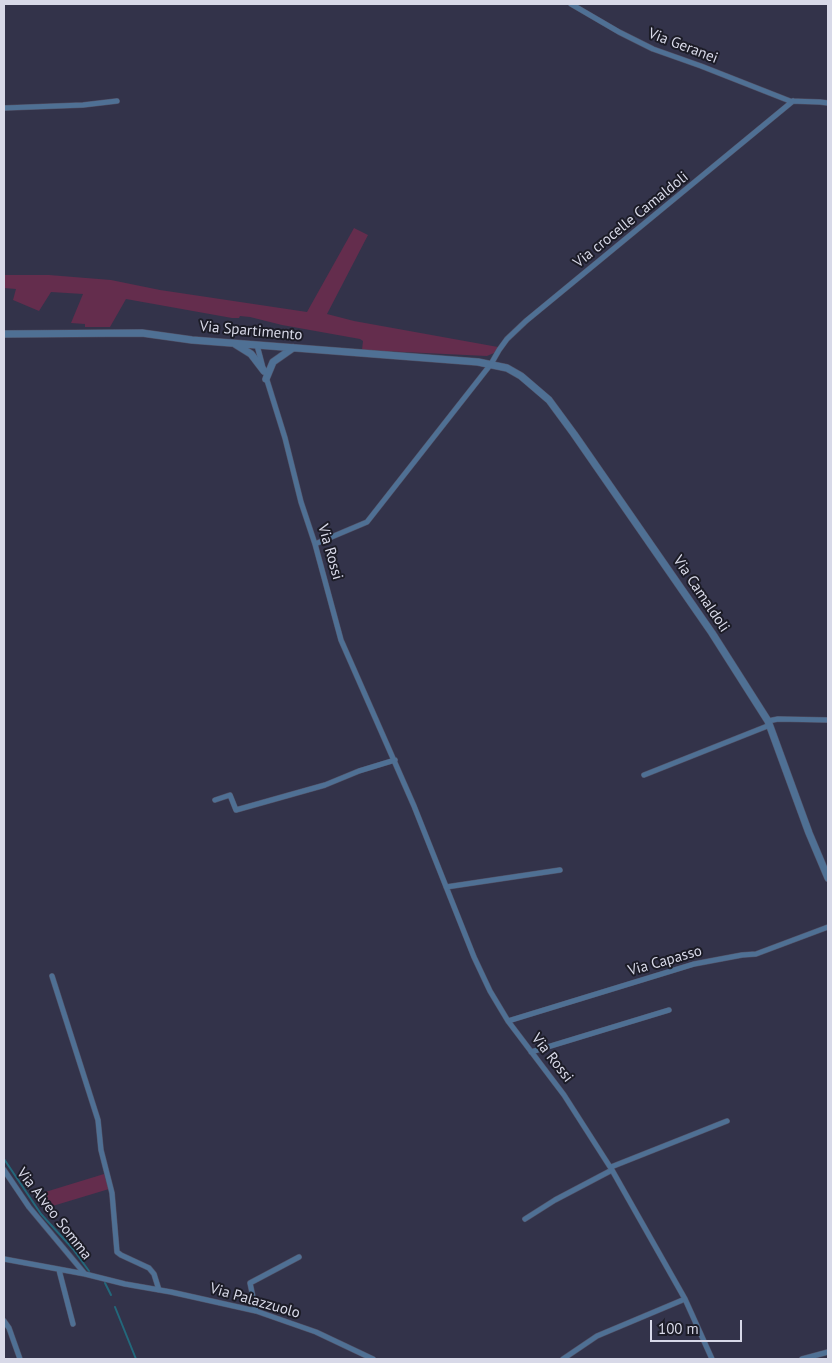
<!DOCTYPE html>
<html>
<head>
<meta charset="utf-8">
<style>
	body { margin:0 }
	#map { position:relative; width:832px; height:1363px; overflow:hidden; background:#33334a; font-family:"PT Sans",sans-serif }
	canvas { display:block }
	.frame { position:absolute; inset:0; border:5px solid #d8d9e8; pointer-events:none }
	.scale { position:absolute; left:650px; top:1320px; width:92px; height:22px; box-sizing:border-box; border:2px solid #d8d9e8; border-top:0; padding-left:6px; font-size:15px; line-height:18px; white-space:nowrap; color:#d8d9e8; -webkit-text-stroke:4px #1c1c27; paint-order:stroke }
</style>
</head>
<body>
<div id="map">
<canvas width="832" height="1363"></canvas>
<div class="frame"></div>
<div class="scale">100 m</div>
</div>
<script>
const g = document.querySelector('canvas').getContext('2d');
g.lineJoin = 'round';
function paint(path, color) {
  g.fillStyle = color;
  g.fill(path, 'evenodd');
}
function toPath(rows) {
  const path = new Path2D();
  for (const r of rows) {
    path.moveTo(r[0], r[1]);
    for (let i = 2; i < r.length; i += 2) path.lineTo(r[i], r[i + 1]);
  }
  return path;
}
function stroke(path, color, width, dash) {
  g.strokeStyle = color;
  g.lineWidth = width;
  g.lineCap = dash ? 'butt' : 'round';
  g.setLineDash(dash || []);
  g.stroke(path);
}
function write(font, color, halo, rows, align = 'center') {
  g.font = font + ' "PT Sans",sans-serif';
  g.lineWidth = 4;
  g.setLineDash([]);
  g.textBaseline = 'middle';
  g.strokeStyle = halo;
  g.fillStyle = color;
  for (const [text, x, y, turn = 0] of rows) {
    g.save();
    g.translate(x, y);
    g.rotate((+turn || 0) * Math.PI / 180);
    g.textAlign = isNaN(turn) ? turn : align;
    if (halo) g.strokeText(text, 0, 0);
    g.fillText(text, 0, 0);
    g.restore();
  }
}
paint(toPath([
	[354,228,368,235,327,314,354,321,498,347,494,353,487,356,362,350,363,341,360,339,282,325,250,317,240,316,239,318,232,318,126,299,110,327,85,327,85,324,71,323,83,294,51,292,39,311,13,300,16,289,4,288,4,275,49,275,86,278,111,280,160,290,307,312],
	[104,1174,109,1189,46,1208,42,1193]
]), '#642d4d');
stroke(toPath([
	[4,1159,41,1214,73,1249,89,1271],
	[105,1283,111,1295],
	[115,1307,136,1359]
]), '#23687b', 2);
const minor = toPath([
	[571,4,619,32,653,49,701,66,790,101,820,102,828,103],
	[4,108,83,105,117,101],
	[257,345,263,368],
	[266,377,285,438,301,502,315,544,341,640,414,806,474,957,490,991,508,1021,564,1095,612,1170,685,1299,712,1359],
	[315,544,367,522,491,364,499,350,507,339,526,321,793,101],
	[768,721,778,719,828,720],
	[644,775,770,725],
	[215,800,230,795,236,810,325,785,359,771,395,760],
	[446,887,560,870],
	[52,976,98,1120,101,1150,112,1193,117,1252,121,1255,149,1268,154,1274,159,1290],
	[508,1021,694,964,742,955,756,954,828,927],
	[531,1052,669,1010],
	[611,1167,727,1121],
	[4,1170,29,1207,85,1274],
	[525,1219,555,1200,612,1170],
	[4,1259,85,1274,125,1284,171,1292,256,1311,316,1332,373,1359],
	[59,1270,73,1324],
	[256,1311,250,1283,299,1257],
	[4,1321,9,1328,20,1359],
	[563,1359,597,1336,685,1299],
	[802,1359,828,1352]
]);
const tertiary = toPath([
	[4,334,142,333,192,340,478,362,507,368,521,376,549,400,574,434,712,633,768,721,809,833,828,878],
	[235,344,251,354,264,371],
	[266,379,273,362,293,348]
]);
stroke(minor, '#515166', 6);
stroke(tertiary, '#515166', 8);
stroke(minor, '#4f7094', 5);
stroke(tertiary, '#4f7094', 7);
write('15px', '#d8d9e8', '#1c1c27', [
	["Via Geranei",683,46,21],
	["Via crocelle Camaldoli",631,220,-39],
	["Via Spartimento",251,331,5],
	["Via Rossi",330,552,74],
	["Via Camaldoli",701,594,56],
	["Via Capasso",665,961,-16],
	["Via Rossi",552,1058,52],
	["Via Alveo Somma",54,1214,52],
	["Via Palazzuolo",255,1301,16]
]);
</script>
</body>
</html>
